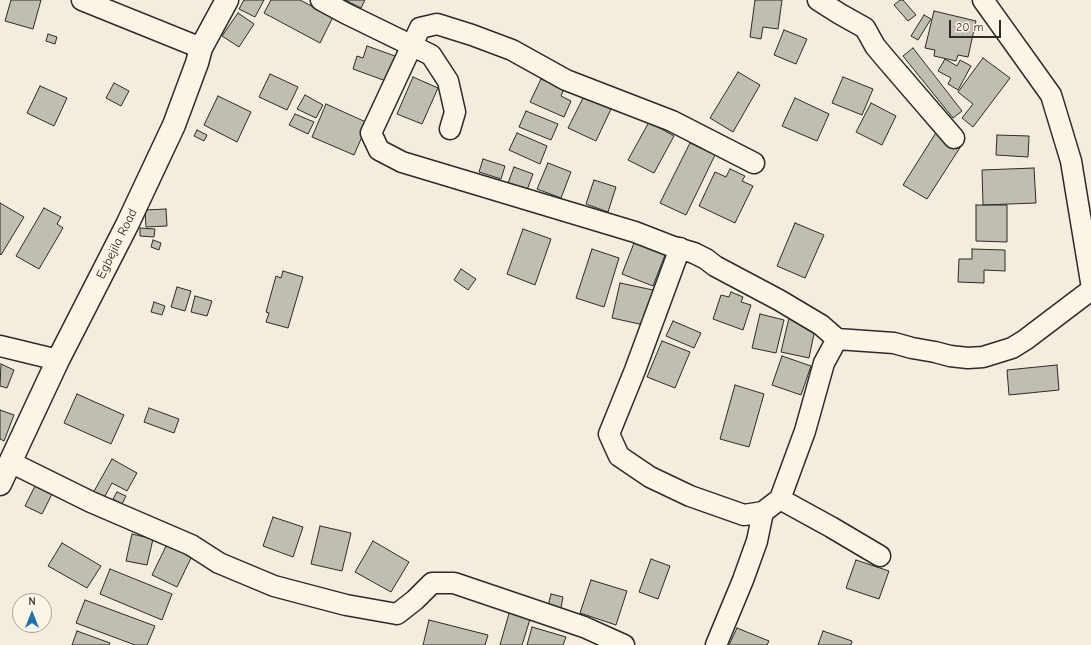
<!DOCTYPE html>
<html>
<head>
<meta charset="utf-8">
<style>
	body { margin:0 }
	#map { position:relative; width:1091px; height:645px; overflow:hidden; background:#f4edde; font-family:"Comic Neue",sans-serif }
	canvas { display:block }
	.north { position:absolute; left:12px; top:593px; width:40px; height:40px; box-sizing:border-box; background:#fcf5e5; border:1px solid #a8a49b; border-radius:50%; rotate:0deg; font-size:11px; font-weight:700; line-height:16px; text-align:center; color:#2b2b2b }
	.north::after { content:''; display:block; margin:auto; width:14px; height:18px; background:#1f6fb2; clip-path:polygon(50% 0,100% 100%,50% 72%,0 100%) }
	.scale { position:absolute; left:949px; top:20px; width:52px; height:18px; box-sizing:border-box; border:2px solid #2b2b2b; border-top:0; padding-left:5px; font-size:12px; line-height:14px; white-space:nowrap; color:#2b2b2b; -webkit-text-stroke:3px #fcf5e5; paint-order:stroke }
</style>
</head>
<body>
<div id="map">
<canvas width="1091" height="645"></canvas>
<div class="north">N</div>
<div class="scale">20 m</div>
</div>
<script>
const g = document.querySelector('canvas').getContext('2d');
g.lineJoin = 'round';
function paint(path, color) {
  g.fillStyle = color;
  g.fill(path, 'evenodd');
}
function toPath(rows) {
  const path = new Path2D();
  for (const r of rows) {
    path.moveTo(r[0], r[1]);
    for (let i = 2; i < r.length; i += 2) path.lineTo(r[i], r[i + 1]);
  }
  return path;
}
function stroke(path, color, width, dash) {
  g.strokeStyle = color;
  g.lineWidth = width;
  g.lineCap = dash ? 'butt' : 'round';
  g.setLineDash(dash || []);
  g.stroke(path);
}
function write(font, color, halo, rows, align = 'center') {
  g.font = font + ' "Comic Neue",sans-serif';
  g.lineWidth = 3;
  g.setLineDash([]);
  g.textBaseline = 'middle';
  g.strokeStyle = halo;
  g.fillStyle = color;
  for (const [text, x, y, turn = 0] of rows) {
    g.save();
    g.translate(x, y);
    g.rotate((+turn || 0) * Math.PI / 180);
    g.textAlign = isNaN(turn) ? turn : align;
    if (halo) g.strokeText(text, 0, 0);
    g.fillText(text, 0, 0);
    g.restore();
  }
}
const building = toPath([
	[11,0,41,0,33,29,5,21,11,0],
	[244,0,264,0,255,17,239,9,244,0],
	[271,0,300,0,333,17,320,43,264,13,271,0],
	[345,0,365,0,361,8,345,0],
	[755,0,782,0,778,29,763,27,761,39,750,37,755,0],
	[900,0,903,0,916,15,908,21,894,5,900,0],
	[934,11,976,21,968,57,958,55,956,61,934,56,935,50,925,48,934,11],
	[238,13,254,24,239,47,222,36,238,13],
	[924,15,931,19,918,40,911,36,924,15],
	[784,30,807,39,796,64,774,55,784,30],
	[48,34,57,37,55,44,46,41,48,34],
	[367,46,395,56,386,81,353,69,357,56,363,58,367,46],
	[913,48,962,111,953,118,903,56,913,48],
	[983,58,1010,78,973,127,962,118,973,104,958,92,983,58],
	[945,59,957,66,960,60,971,66,958,90,948,84,951,78,938,71,945,59],
	[738,72,760,85,733,132,710,118,738,72],
	[270,74,298,87,287,110,259,97,270,74],
	[413,77,438,88,422,124,397,114,413,77],
	[843,77,873,89,862,115,832,103,843,77],
	[541,79,564,89,561,96,571,101,564,117,530,102,541,79],
	[114,83,129,91,121,106,106,98,114,83],
	[40,86,67,98,54,126,27,113,40,86],
	[305,95,323,105,316,118,297,109,305,95],
	[218,96,251,112,237,142,204,125,218,96],
	[584,96,611,109,596,141,568,128,584,96],
	[795,98,829,114,817,141,782,126,795,98],
	[871,103,896,116,882,145,856,132,871,103],
	[326,104,368,123,354,155,312,137,326,104],
	[526,111,558,124,551,140,519,127,526,111],
	[295,114,314,122,308,134,289,125,295,114],
	[649,122,674,136,654,173,628,160,649,122],
	[197,130,207,135,204,141,194,136,197,130],
	[937,131,961,146,927,199,903,185,937,131],
	[517,133,547,146,540,164,509,150,517,133],
	[997,135,1029,136,1028,157,996,155,997,135],
	[690,143,715,155,686,215,660,203,690,143],
	[483,159,505,166,501,179,479,172,483,159],
	[548,163,571,172,561,198,537,189,548,163],
	[514,167,533,174,527,190,508,183,514,167],
	[1034,168,1036,203,983,205,982,170,1034,168],
	[730,169,745,176,742,181,753,186,735,223,699,206,715,172,726,177,730,169],
	[594,180,616,187,608,212,586,204,594,180],
	[0,203,24,217,1,255,0,254,0,203],
	[976,205,1007,205,1007,242,976,241,976,205],
	[44,208,61,217,57,224,63,228,39,269,16,256,44,208],
	[166,209,167,226,146,227,145,210,166,209],
	[795,223,824,235,805,278,777,266,795,223],
	[140,228,155,229,154,237,140,236,140,228],
	[523,229,551,239,535,285,507,274,523,229],
	[153,240,161,243,159,250,151,247,153,240],
	[634,243,665,255,653,286,622,274,634,243],
	[592,249,619,258,604,307,576,298,592,249],
	[972,249,1005,250,1005,271,984,270,984,283,958,282,959,259,972,259,972,249],
	[461,269,476,279,468,290,454,280,461,269],
	[283,271,303,277,288,328,266,322,269,313,266,312,276,276,281,278,283,271],
	[620,283,653,290,644,325,612,318,620,283],
	[177,287,191,291,185,311,171,307,177,287],
	[731,292,743,297,741,302,751,305,743,330,713,319,721,295,729,297,731,292],
	[195,296,212,301,207,316,191,312,195,296],
	[154,302,165,306,162,315,151,312,154,302],
	[760,314,784,320,776,353,752,348,760,314],
	[789,318,816,324,809,358,781,352,789,318],
	[673,321,701,333,694,348,666,336,673,321],
	[662,341,690,352,675,388,647,377,662,341],
	[782,356,811,366,801,395,772,385,782,356],
	[1,364,14,370,7,388,0,386,1,364],
	[1057,365,1059,390,1009,395,1007,370,1057,365],
	[735,385,764,394,749,447,720,439,735,385],
	[77,394,124,415,111,444,64,423,77,394],
	[149,408,179,419,174,433,144,422,149,408],
	[0,410,14,415,4,441,0,439,0,410],
	[112,459,137,473,127,491,112,483,104,498,93,493,112,459],
	[35,486,52,494,42,514,25,506,35,486],
	[117,492,126,496,122,504,113,499,117,492],
	[273,517,303,527,293,557,263,546,273,517],
	[320,526,351,533,342,571,311,564,320,526],
	[132,534,153,539,147,565,126,561,132,534],
	[373,541,409,562,391,592,355,572,373,541],
	[168,542,193,554,177,587,152,575,168,542],
	[62,543,101,566,87,588,48,566,62,543],
	[651,559,670,566,658,599,639,592,651,559],
	[856,560,889,571,879,599,846,588,856,560],
	[110,569,172,594,162,620,100,594,110,569],
	[591,580,627,591,616,625,580,613,591,580],
	[551,594,563,597,561,608,548,606,551,594],
	[85,600,155,626,147,645,135,645,76,623,85,600],
	[510,610,531,616,522,645,500,645,510,610],
	[429,620,488,635,485,645,423,645,429,620],
	[532,627,566,637,563,645,527,645,532,627],
	[737,628,769,641,767,645,729,645,737,628],
	[77,631,110,643,109,645,72,645,77,631],
	[823,631,852,641,851,645,818,645,823,631]
]);
paint(building, '#c2bdb1');
stroke(building, '#2b2b2b', 1);
const minor = toPath([
	[82,0,201,48],
	[321,0,345,13,431,55,448,81,455,112,450,129],
	[818,0,840,14,865,28,875,46,885,58,954,138],
	[983,0,1051,95,1071,161,1091,282],
	[754,163,672,121,566,80,512,50,472,35,437,24,420,28,371,133,379,150,402,162,635,232,671,246,694,253,706,259,715,266,779,300,821,325,837,339,894,343,912,348,935,352,950,356,968,358,983,357,1012,348,1025,340,1091,290],
	[680,248,635,370,609,434,619,456,650,477,690,496,744,515,763,512],
	[0,346,58,360],
	[10,462,91,502,191,545,219,563,274,586,346,605,397,614,415,600,432,583,454,583,584,627,624,645],
	[780,499,831,527,880,556],
	[716,645,743,580,757,541,763,512,780,499,805,431,824,363,837,339]
]);
const tertiary = toPath([
	[0,484,58,360,127,225,174,125,197,63,201,48,227,0]
]);
stroke(minor, '#2b2b2b', 23);
stroke(tertiary, '#2b2b2b', 25);
stroke(minor, '#fcf5e5', 20);
stroke(tertiary, '#fcf5e5', 22);
write('13px', '#2b2b2b', '#fcf5e5', [
	["Egbejila Road",117,244,-64]
]);
</script>
</body>
</html>
